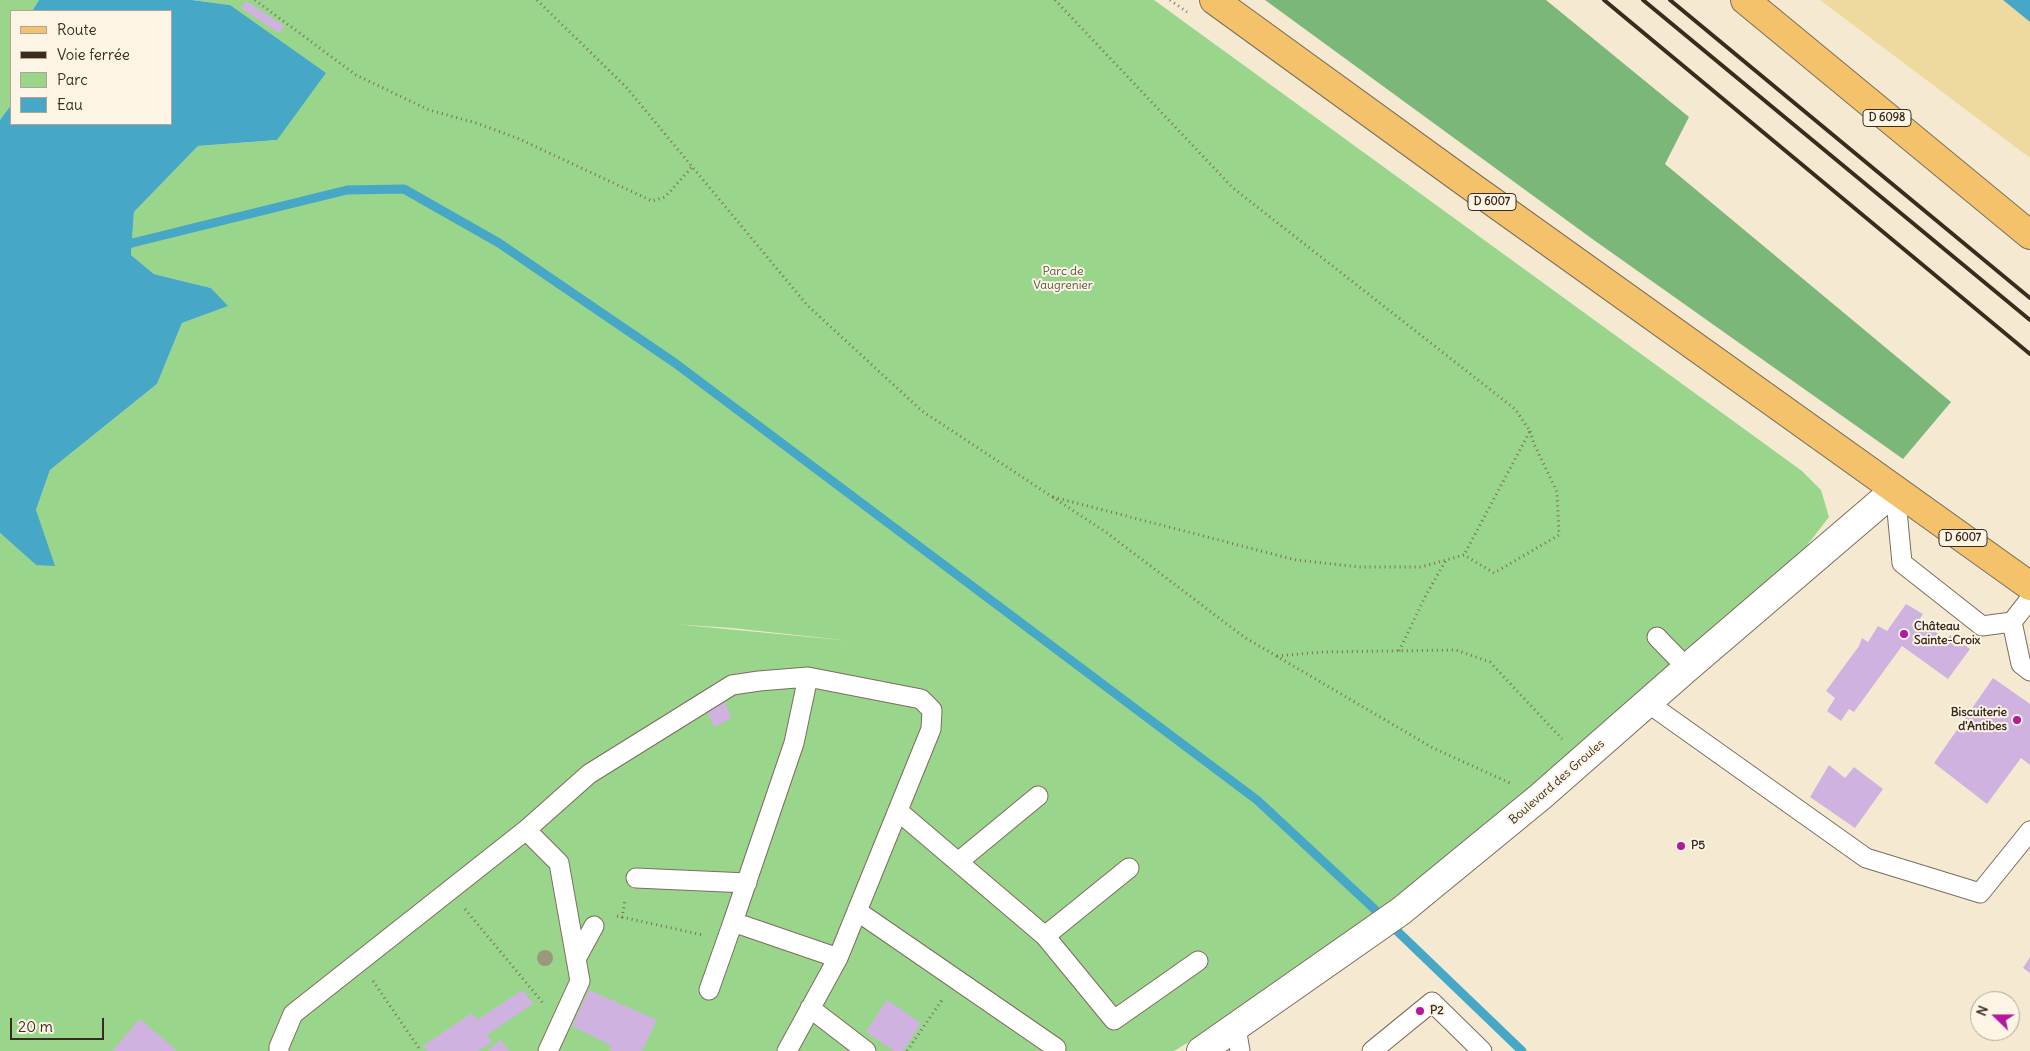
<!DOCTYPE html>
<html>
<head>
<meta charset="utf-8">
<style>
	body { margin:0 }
	#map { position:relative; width:2030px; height:1051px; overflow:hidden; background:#f5ead1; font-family:Delius,sans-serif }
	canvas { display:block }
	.legend { position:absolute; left:10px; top:10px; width:162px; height:115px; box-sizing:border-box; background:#fcf5e5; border:1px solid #afa495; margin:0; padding:6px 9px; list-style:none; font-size:15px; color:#3b2a1e }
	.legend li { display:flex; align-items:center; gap:10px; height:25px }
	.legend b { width:25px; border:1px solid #afa495 }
	.north { position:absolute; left:1970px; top:991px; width:50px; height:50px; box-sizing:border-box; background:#fcf5e5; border:1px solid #afa495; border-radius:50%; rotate:292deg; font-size:14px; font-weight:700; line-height:20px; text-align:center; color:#3b2a1e }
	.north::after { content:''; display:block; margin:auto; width:18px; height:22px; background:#b5179e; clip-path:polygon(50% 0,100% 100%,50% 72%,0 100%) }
	.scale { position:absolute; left:10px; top:1018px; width:94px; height:22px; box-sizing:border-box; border:2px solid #3b2a1e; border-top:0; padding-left:6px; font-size:15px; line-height:18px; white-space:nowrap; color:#3b2a1e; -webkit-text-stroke:4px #fcf5e5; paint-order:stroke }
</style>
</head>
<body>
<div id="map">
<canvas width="2030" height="1051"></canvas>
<ul class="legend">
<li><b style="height:6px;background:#f4c26a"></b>Route</li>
<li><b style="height:6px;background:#3b2a1e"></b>Voie ferrée</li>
<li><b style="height:14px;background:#99d68c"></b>Parc</li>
<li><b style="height:14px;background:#47a7c6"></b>Eau</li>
</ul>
<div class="north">N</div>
<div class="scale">20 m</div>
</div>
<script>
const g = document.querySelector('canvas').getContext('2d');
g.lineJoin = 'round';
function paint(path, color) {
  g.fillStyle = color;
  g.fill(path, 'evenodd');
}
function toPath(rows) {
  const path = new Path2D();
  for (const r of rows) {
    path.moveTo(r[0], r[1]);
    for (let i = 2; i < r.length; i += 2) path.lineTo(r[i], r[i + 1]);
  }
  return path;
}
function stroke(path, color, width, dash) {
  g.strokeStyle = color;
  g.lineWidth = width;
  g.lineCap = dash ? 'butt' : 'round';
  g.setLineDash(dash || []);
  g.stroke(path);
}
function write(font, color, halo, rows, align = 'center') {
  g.font = font + ' Delius,sans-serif';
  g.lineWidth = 4;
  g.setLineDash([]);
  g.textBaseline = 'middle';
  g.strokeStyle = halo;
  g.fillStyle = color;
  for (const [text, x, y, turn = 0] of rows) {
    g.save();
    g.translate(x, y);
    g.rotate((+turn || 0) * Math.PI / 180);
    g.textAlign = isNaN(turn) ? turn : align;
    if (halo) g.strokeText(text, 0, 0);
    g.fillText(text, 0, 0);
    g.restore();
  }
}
paint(toPath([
	[0,0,39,0,32,11,11,11,11,105,0,120],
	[192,0,1154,0,1802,471,1821,490,1829,517,1805,548,1388,918,1288,982,1174,1051,0,1051,0,533,36,565,36,510,50,470,157,384,182,323,227,306,211,288,154,274,131,255,134,212,198,146,277,140,230,5],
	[673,624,731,628,852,641,674,624]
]), '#99d68c');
paint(toPath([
	[1265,0,1546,0,1689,117,1665,164,1951,402,1903,459,1591,238]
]), '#7ab778');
paint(toPath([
	[1820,0,2003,0,2030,22,2030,158]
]), '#eeda9e');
paint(toPath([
	[39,0,192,0,230,5,326,73,277,140,198,146,134,212,131,255,154,274,211,288,228,306,182,323,157,384,50,470,36,510,55,566,36,565,0,533,0,120,11,105,11,124,171,124,171,11,32,11],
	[2003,0,2030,0,2030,22]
]), '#47a7c6');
stroke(toPath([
	[122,247,132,243,347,190,404,189,499,243,675,363,1257,800,1369,904,1522,1051]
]), '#47a7c6', 9);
paint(toPath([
	[246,1,284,26,279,33,241,8],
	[1906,604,1923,614,1919,620,1947,640,1950,635,1970,649,1948,679,1902,646,1854,712,1849,709,1841,721,1827,711,1835,698,1826,691,1859,646,1862,638,1868,642,1878,626,1887,631],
	[1993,678,2030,704,2030,765,2021,758,1987,804,1934,763],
	[724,701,732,718,714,727,706,710],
	[1829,765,1845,778,1854,767,1883,789,1855,828,1810,797],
	[2030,957,2030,973,2023,968],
	[523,990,533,1004,487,1035,492,1042,478,1051,427,1051,423,1046,472,1013,477,1020],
	[589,990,657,1020,642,1051,609,1051,612,1046,572,1026],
	[887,1000,921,1023,903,1051,894,1051,866,1032],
	[140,1019,177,1051,112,1051],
	[501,1040,509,1051,487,1051]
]), '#d0b2e0');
const service = toPath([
	[1895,490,1902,563,1982,626,2012,622],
	[2030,599,2012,622,2021,664,2030,671],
	[1657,637,1687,668],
	[1648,703,1866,858,1980,893,2030,831],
	[898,811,1045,936,1114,1020,1198,961],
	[526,830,559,863,580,981,548,1051],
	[958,862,1038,796],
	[636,878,747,883],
	[857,911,1056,1048],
	[1045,936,1129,868],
	[576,959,594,926],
	[709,990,733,922],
	[810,1008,866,1051],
	[1236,1027,1240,1051],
	[279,1051,279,1047,293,1014,526,830,589,774,732,685,759,681,808,677,921,699,932,710,931,729,838,958,733,922,794,743,808,677],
	[787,1051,838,958],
	[1372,1051,1432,1002,1482,1051]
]);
const minor = toPath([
	[1201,1051,1401,911,1540,797,1687,668,1895,490]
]);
const primary = toPath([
	[1214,0,1465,182,2030,586],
	[1745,0,2030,235]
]);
stroke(service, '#7c6d5d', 21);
stroke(minor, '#7c6d5d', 30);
stroke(primary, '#7c6d5d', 30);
stroke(toPath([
	[255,0,356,75,429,110,476,123,517,138,652,201,665,197,692,167],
	[537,0,626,87,807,305,922,411,1107,533,1244,637,1433,748,1510,783],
	[1055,0,1233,188,1515,409,1530,431,1464,555],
	[1170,0,1187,12],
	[1053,497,1296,560,1360,567,1421,567,1464,555,1494,573,1559,535,1557,492,1534,444,1530,431],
	[1399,651,1425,597,1446,560],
	[1277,656,1322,652,1456,650,1490,662,1562,739],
	[465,909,543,1003],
	[617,916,703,935],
	[622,918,625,900],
	[373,981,421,1051],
	[907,1051,942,1000]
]), '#7c6d5d', 3, [1, 4]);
stroke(service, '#fff', 19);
stroke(minor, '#fff', 28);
stroke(primary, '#f4c26a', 28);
stroke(toPath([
	[1604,0,2030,354],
	[1643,0,2030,320],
	[1670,0,2030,298]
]), '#3b2a1e', 4);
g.fillStyle = '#9b987e';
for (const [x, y] of [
	[545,958]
]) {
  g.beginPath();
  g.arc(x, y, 8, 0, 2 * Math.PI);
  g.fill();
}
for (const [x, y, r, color] of [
	[1904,634,5,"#b5179e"],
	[2017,720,5,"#b5179e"],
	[1681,846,5,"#b5179e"],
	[1420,1011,5,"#b5179e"]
]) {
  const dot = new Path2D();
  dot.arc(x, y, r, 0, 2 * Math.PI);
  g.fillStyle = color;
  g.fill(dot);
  stroke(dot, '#fcf5e5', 2);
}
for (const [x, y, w] of [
	[1887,118,48],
	[1492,202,48],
	[1963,538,48]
]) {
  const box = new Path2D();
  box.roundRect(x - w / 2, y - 8.5, w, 17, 4);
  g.fillStyle = '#fcf5e5';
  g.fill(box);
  stroke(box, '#3b2a1e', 1);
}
write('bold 11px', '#3b2a1e', null, [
	["D 6098",1887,118],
	["D 6007",1492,202],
	["D 6007",1963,538]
]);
write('12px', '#52553a', '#fcf5e5', [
	["Parc de",1063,272],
	["Vaugrenier",1063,286]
]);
write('bold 12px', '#3b2a1e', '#fcf5e5', [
	["Château",1914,627],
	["Sainte-Croix",1914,641],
	["Biscuiterie",2007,713,"right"],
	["d'Antibes",2007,727,"right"],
	["P5",1691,846],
	["P2",1430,1011]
], 'left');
write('12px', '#3b2a1e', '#fcf5e5', [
	["Boulevard des Groules",1557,782,-41]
]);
</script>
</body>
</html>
